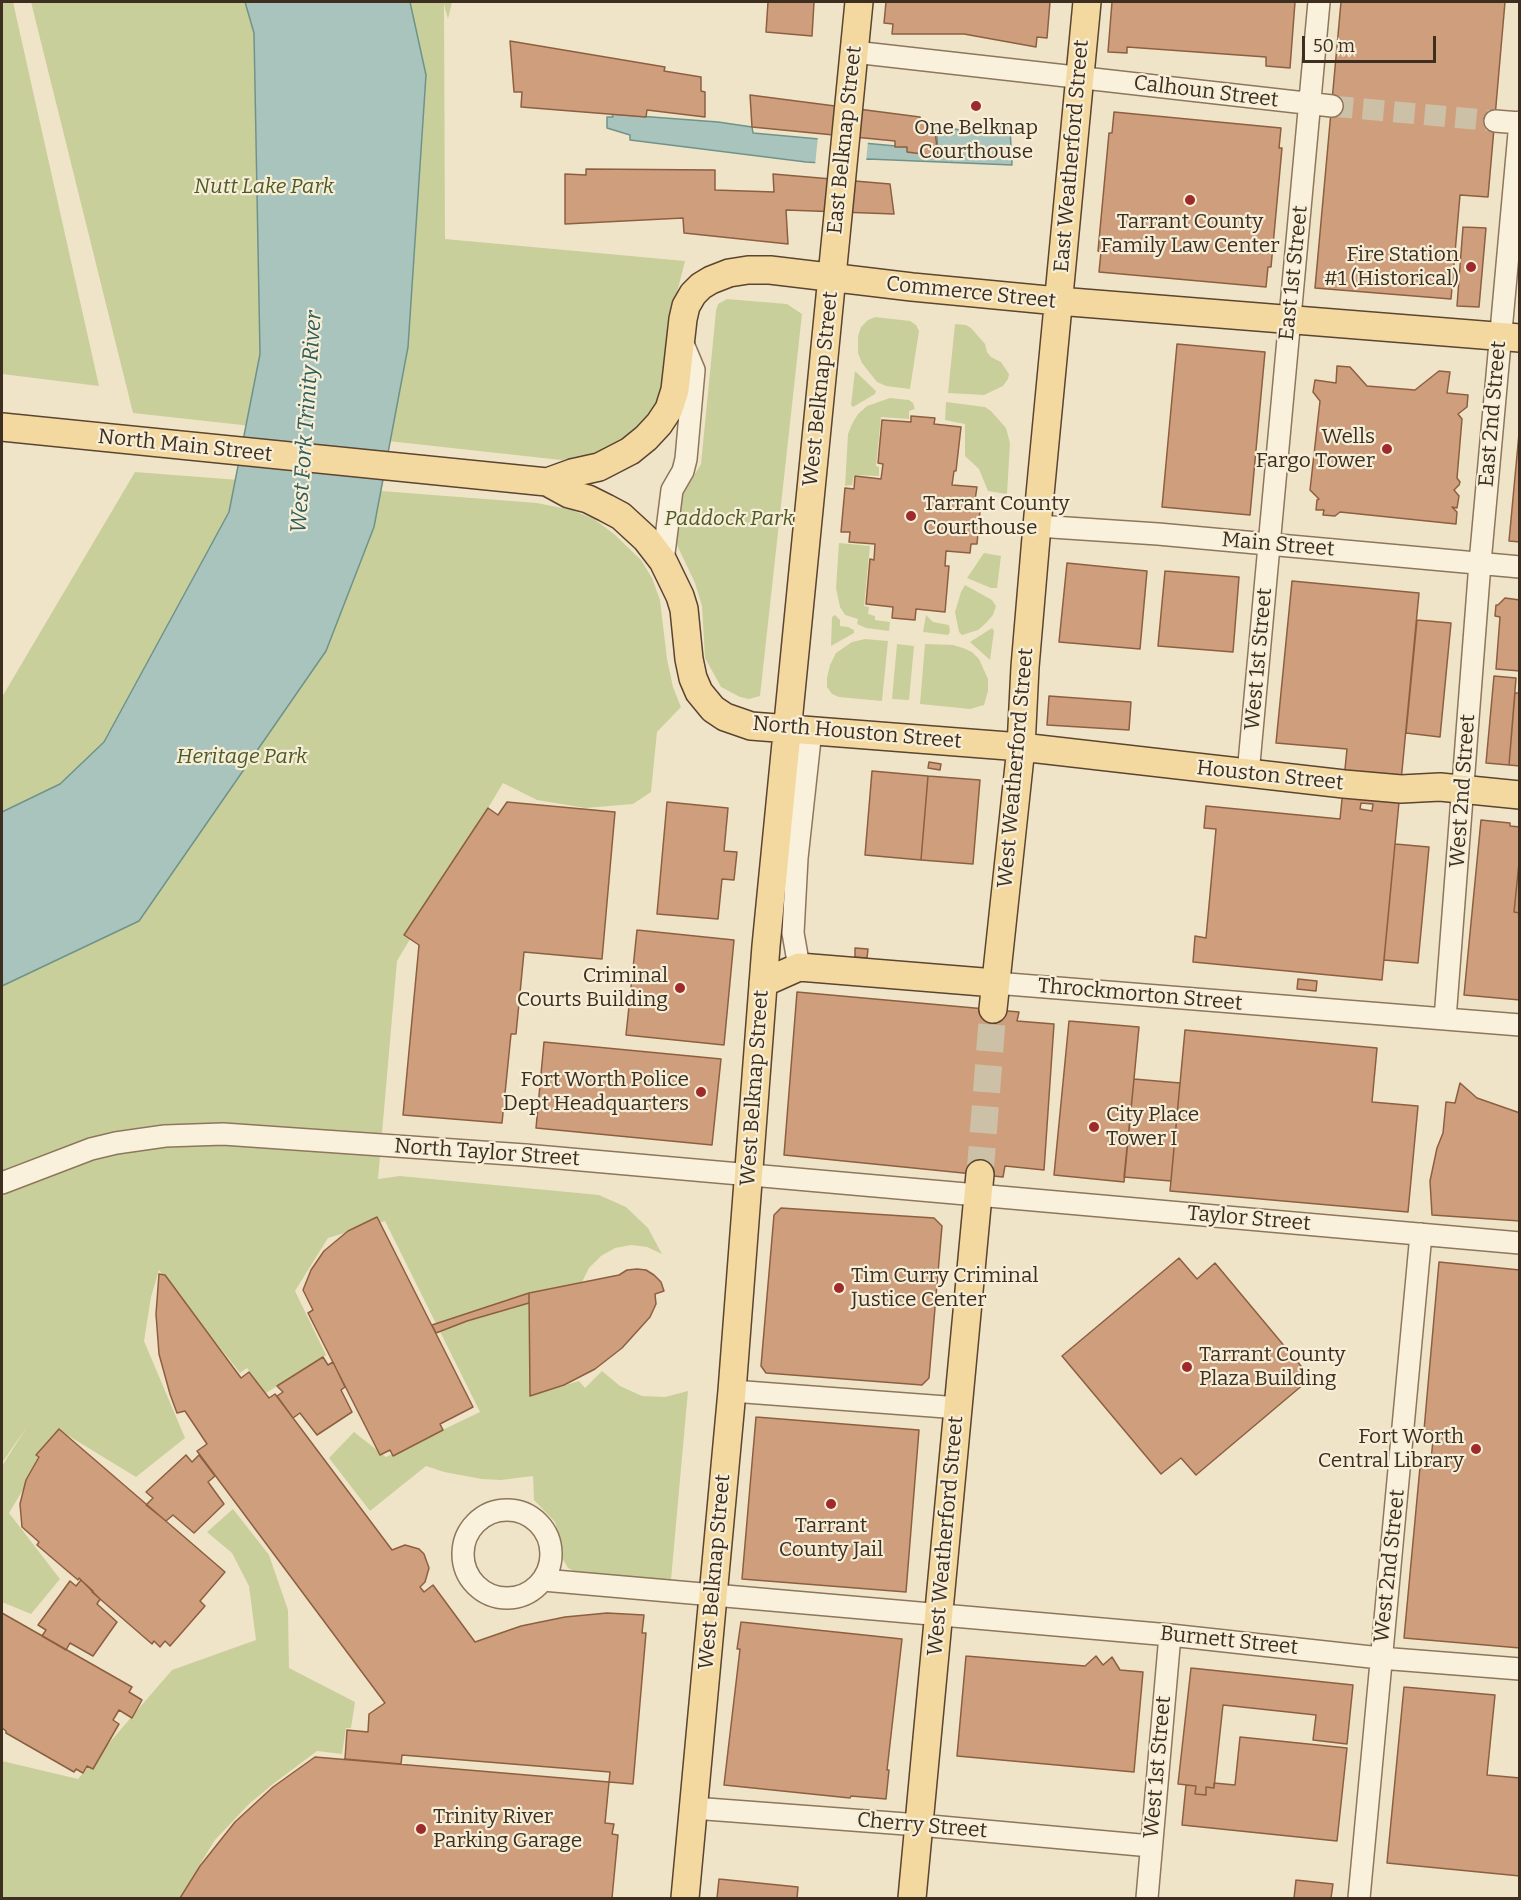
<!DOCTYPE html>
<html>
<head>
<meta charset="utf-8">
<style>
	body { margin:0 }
	#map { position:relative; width:1521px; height:1900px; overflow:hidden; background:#f0e4c8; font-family:Bitter,serif }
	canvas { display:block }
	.frame { position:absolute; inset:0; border:3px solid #3d2e20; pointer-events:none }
	.scale { position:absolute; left:1302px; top:36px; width:134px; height:27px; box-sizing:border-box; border:3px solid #3d2e20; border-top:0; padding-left:8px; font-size:18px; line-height:21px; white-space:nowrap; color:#3d2e20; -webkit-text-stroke:4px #f7eed8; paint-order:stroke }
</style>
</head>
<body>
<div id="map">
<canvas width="1521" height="1900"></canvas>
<div class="frame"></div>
<div class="scale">50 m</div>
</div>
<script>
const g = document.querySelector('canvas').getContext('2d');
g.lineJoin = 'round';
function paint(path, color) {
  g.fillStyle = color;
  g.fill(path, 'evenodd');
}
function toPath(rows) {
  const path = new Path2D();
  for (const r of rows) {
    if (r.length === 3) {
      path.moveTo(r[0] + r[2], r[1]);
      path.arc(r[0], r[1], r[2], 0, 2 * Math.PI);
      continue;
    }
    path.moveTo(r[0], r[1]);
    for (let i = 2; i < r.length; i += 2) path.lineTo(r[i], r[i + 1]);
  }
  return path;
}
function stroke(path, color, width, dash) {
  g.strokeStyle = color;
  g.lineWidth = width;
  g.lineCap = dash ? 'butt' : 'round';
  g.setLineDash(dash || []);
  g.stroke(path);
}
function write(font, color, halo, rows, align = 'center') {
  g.font = font + ' Bitter,serif';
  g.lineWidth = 4.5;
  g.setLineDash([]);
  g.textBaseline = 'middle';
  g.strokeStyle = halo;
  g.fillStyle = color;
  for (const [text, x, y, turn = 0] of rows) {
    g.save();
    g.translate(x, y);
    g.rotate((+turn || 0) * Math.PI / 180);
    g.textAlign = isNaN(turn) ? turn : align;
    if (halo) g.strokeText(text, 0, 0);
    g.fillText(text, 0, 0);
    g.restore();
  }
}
paint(toPath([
	[2,2,13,2,99,386,2,374],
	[31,2,452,2,448,19,444,4,445,239,685,261,670,320,662,392,652,411,637,429,607,450,587,457,561,460,133,413],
	[727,299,787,304,802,314,760,696,749,699,740,697,721,687,705,658,702,606,695,583,676,543,682,495,701,464,716,311,718,304],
	[875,317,910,321,916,325,919,331,910,389,886,386,877,382,862,363,858,353,858,336,861,327,868,320],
	[955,324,966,325,971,328,985,344,987,352,991,357,1001,362,1009,374,1008,379,1003,386,984,395,948,393],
	[855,371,876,391,875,394,853,407,851,405],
	[890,398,909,400,913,403,915,409,909,411,909,419,881,417,876,466,879,467,879,476,854,475,852,485,845,486,848,434,852,424,858,414,867,406],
	[946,402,985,407,991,411,1006,428,1010,443,1007,494,988,491,979,469,965,456,965,424,945,420],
	[135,472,537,503,572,510,594,519,614,534,641,560,652,578,660,600,667,659,673,687,681,707,657,732,651,792,633,804,585,808,537,800,503,783,397,961,378,1179,400,1176,599,1195,626,1207,648,1228,662,1254,647,1247,631,1245,615,1248,601,1256,589,1268,582,1282,529,1293,530,1396,579,1381,585,1388,602,1371,620,1386,642,1396,665,1397,688,1391,671,1580,578,1573,568,1568,562,1558,561,1542,555,1522,534,1500,533,1476,501,1480,482,1479,444,1472,426,1466,370,1511,329,1458,354,1432,386,1457,480,1412,385,1221,328,1238,295,1291,326,1355,266,1393,247,1368,240,1373,159,1270,151,1297,144,1341,185,1438,136,1477,59,1430,9,1513,60,1579,31,1614,2,1602,2,1466,28,1425,2,1463,2,697],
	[839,543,870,546,864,606,869,607,868,614,875,616,875,620,890,622,889,631,866,628,857,624,858,619,845,615,840,607,836,588],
	[984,553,1001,556,997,588,991,588,967,578],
	[965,585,992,600,996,606,993,615,985,624,978,630,962,635,959,632,955,612,961,592],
	[835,615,840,620,840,626,848,627,854,630,854,633,831,646,832,617],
	[926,615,933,622,949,625,950,632,948,635,923,632],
	[992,628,994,631,990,660,970,642],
	[865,639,888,641,882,701,839,697,832,694,827,687,827,678,830,665,836,653,852,642],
	[897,644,914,646,909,700,892,699],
	[925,644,953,645,963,648,972,652,979,659,988,679,988,691,984,705,970,709,920,704],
	[233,1509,269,1555,288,1610,289,1668,355,1702,351,1728,346,1728,342,1754,317,1751,273,1784,249,1804,215,1840,179,1898,2,1898,2,1761,78,1779,172,1670,256,1640,249,1586,232,1553,207,1532]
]), '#c9cf9b');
const water = toPath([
	[245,2,410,2,426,75,408,347,374,527,326,651,139,921,2,986,2,812,60,784,104,742,229,512,260,354,254,33,245,2],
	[612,114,718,122,752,127,753,133,907,147,938,156,937,136,934,135,934,125,976,133,978,127,996,131,996,126,1010,128,1012,165,868,159,838,164,806,162,630,140,630,135,607,128,607,117,613,117,612,114]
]);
paint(water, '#a9c4bc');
stroke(water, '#6f938a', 1.5);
paint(toPath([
	[818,136,868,141,866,162,838,167,815,166]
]), '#f0e4c8');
const building = toPath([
	[768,2,814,2,812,36,766,32,768,2],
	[886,2,1050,2,1047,38,1037,37,1036,47,964,34,892,34,893,24,884,23,886,2],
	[1112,2,1295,2,1290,68,1266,66,1266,57,1127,47,1127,53,1108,52,1112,2],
	[1341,2,1505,2,1488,197,1460,195,1451,299,1315,288,1341,2],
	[510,41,665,67,664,71,701,77,701,91,705,92,705,117,647,110,646,117,521,107,522,92,514,92,510,41],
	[750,95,920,117,921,121,934,123,938,156,907,152,907,147,895,147,895,141,752,127,750,95],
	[1114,112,1281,128,1279,148,1282,148,1271,267,1268,267,1266,287,1099,272,1101,252,1098,251,1109,133,1112,133,1114,112],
	[586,169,715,170,715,190,774,192,773,174,890,184,894,214,786,210,788,244,684,233,683,218,565,224,565,174,586,175,586,169],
	[1463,227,1486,228,1479,307,1457,306,1463,227],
	[1177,344,1265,352,1250,515,1162,507,1177,344],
	[1337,366,1350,367,1367,386,1415,390,1439,371,1450,372,1447,393,1468,395,1467,407,1458,414,1462,419,1457,478,1460,482,1459,485,1454,490,1459,496,1457,508,1452,507,1457,512,1456,524,1340,512,1335,516,1323,515,1324,510,1316,510,1317,500,1319,499,1310,490,1320,401,1313,392,1315,380,1336,383,1337,366],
	[911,416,935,418,934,424,961,427,956,471,954,471,952,485,977,487,975,500,981,500,977,544,971,544,970,553,946,551,945,566,949,566,945,612,916,609,915,620,892,618,893,607,866,604,870,559,874,560,875,544,849,542,850,532,841,532,845,488,854,489,855,476,881,479,883,464,878,463,882,420,911,422,911,416],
	[1520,423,1520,542,1509,541,1520,423],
	[1067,563,1147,571,1140,649,1059,642,1067,563],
	[1165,571,1239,577,1233,652,1158,646,1165,571],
	[1292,581,1419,593,1382,980,1193,962,1195,936,1206,938,1216,829,1204,828,1206,806,1340,819,1347,749,1276,743,1292,581],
	[1505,598,1520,600,1520,671,1496,669,1500,617,1495,616,1496,605,1498,605,1505,598],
	[1417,620,1451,623,1440,737,1406,733,1417,620],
	[1494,676,1516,678,1509,765,1486,763,1494,676],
	[1515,693,1520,693,1520,766,1509,765,1515,693],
	[1049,696,1131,702,1129,730,1047,725,1049,696],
	[929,762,941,764,940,770,928,768,929,762],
	[872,771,928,776,921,860,865,855,872,771],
	[928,776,980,780,973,864,921,860,928,776],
	[507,802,615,812,602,959,524,952,516,1034,511,1034,502,1123,403,1115,419,945,404,935,488,808,498,815,507,802],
	[667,802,728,808,724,851,737,852,734,880,722,879,718,919,657,914,667,802],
	[1361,803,1373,804,1372,811,1360,809,1361,803],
	[1481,820,1510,823,1510,826,1520,827,1520,853,1514,912,1520,913,1520,1000,1464,995,1481,820],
	[1395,844,1429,847,1418,963,1384,960,1395,844],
	[1520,853,1520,913,1514,912,1520,853],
	[637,930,734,940,724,1045,626,1035,637,930],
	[855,948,868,949,867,958,855,957,855,948],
	[1298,979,1317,981,1316,991,1297,989,1298,979],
	[797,992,1019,1012,1017,1021,1054,1024,1044,1170,1005,1166,1003,1177,784,1155,797,992],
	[1069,1021,1139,1027,1124,1182,1054,1175,1069,1021],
	[1185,1030,1377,1048,1372,1102,1418,1106,1408,1212,1170,1191,1185,1030],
	[544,1042,721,1059,712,1145,536,1128,544,1042],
	[1134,1079,1180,1083,1171,1181,1124,1177,1134,1079],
	[1460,1083,1477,1098,1520,1113,1520,1221,1432,1215,1430,1181,1437,1148,1443,1133,1446,1102,1455,1103,1460,1083],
	[781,1208,934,1218,942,1226,929,1378,922,1385,766,1373,761,1366,774,1215,781,1208],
	[377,1217,473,1407,440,1424,443,1430,393,1456,390,1450,380,1455,308,1313,313,1310,303,1290,311,1270,324,1251,348,1231,377,1217],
	[1179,1258,1197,1279,1215,1263,1311,1378,1196,1475,1181,1458,1161,1474,1062,1356,1179,1258],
	[1439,1262,1520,1270,1520,1648,1404,1638,1420,1467,1430,1469,1434,1431,1424,1430,1439,1262],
	[637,1269,646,1270,654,1275,661,1282,664,1291,655,1294,656,1304,650,1317,622,1348,595,1369,564,1385,530,1396,529,1293,619,1275,627,1270,637,1269],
	[159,1274,165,1275,241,1378,249,1372,269,1398,275,1394,392,1550,405,1545,419,1549,424,1554,429,1568,425,1582,420,1587,424,1592,433,1585,475,1642,521,1626,565,1617,607,1613,644,1615,642,1633,646,1633,633,1784,609,1782,610,1772,402,1755,401,1764,345,1759,347,1730,368,1732,369,1714,385,1703,197,1451,207,1444,185,1411,177,1413,170,1394,159,1354,156,1314,159,1274],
	[529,1293,529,1303,467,1321,436,1333,432,1325,529,1293],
	[323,1357,328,1365,333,1362,345,1387,341,1390,352,1412,317,1435,300,1413,293,1418,277,1396,283,1392,277,1386,323,1357],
	[756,1417,919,1430,906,1592,742,1579,756,1417],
	[59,1429,225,1572,200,1601,205,1606,170,1646,165,1641,160,1647,154,1641,152,1644,92,1592,93,1591,81,1580,79,1578,78,1580,37,1545,39,1542,22,1527,20,1504,26,1480,39,1457,36,1455,59,1429],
	[186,1455,192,1462,199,1455,215,1476,208,1482,224,1504,194,1533,173,1515,166,1521,146,1505,153,1498,146,1492,186,1455],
	[81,1580,100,1599,97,1604,117,1622,93,1656,70,1643,66,1650,42,1636,46,1630,38,1625,70,1581,76,1586,81,1580],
	[2,1613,132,1687,129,1692,142,1700,132,1718,119,1710,113,1720,119,1724,93,1769,87,1766,83,1773,76,1769,74,1772,6,1733,6,1731,2,1728,2,1613],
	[741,1622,902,1639,887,1770,889,1770,886,1799,851,1796,850,1798,724,1785,740,1649,737,1649,741,1622],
	[966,1656,1085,1666,1096,1656,1103,1665,1112,1657,1120,1670,1143,1672,1134,1772,957,1756,966,1656],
	[1191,1668,1353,1685,1347,1744,1313,1740,1316,1715,1223,1705,1214,1788,1206,1787,1206,1795,1195,1794,1196,1786,1178,1784,1191,1668],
	[1404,1687,1495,1695,1487,1775,1520,1778,1520,1876,1387,1863,1404,1687],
	[1240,1737,1347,1748,1337,1841,1182,1825,1186,1785,1196,1786,1195,1794,1206,1795,1206,1787,1214,1788,1214,1783,1235,1785,1240,1737],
	[315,1757,609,1782,605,1823,614,1824,612,1834,618,1835,612,1898,180,1898,200,1866,235,1822,273,1787,315,1757],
	[719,1879,798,1887,797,1898,717,1898,719,1879],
	[1296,1880,1333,1884,1331,1898,1294,1898,1296,1880]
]);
paint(building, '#cf9f7d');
stroke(building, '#8d5f41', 1.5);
stroke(toPath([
	[1332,106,1495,121]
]), '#ccc0a6', 21, [21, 10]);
stroke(toPath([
	[980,1174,993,1009]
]), '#ccc0a6', 27, [27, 14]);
const minor = toPath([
	[854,52,1332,106],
	[1495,121,1520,123],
	[1037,526,1158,534,1520,567],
	[663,561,672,490,683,471,686,459,694,370,681,339],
	[1248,774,1319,2],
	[799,967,793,933,797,858,811,730],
	[995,983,1520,1025],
	[1445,1019,1480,563,1520,122],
	[2,1183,91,1149,116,1143,165,1136,223,1134,525,1155,1520,1243],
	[732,1391,959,1408],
	[507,1554,44],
	[543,1580,1170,1635,1380,1658,1520,1669],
	[693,1808,919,1825,1151,1846],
	[1147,1898,1170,1635],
	[1359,1898,1421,1234]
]);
const major = toPath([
	[2,427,547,482,569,494,588,499,606,508,621,516,646,539,663,561,680,596,684,609,689,659,693,678,699,692,713,709,725,717,751,726,1021,747,1344,784,1401,789,1440,787,1520,795],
	[547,482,572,473,599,467,630,451,646,438,659,424,669,409,675,390,683,319,686,306,693,294,701,286,711,280,729,273,748,270,770,270,912,287,1058,301,1520,338],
	[763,983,799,967,995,983],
	[993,1009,1021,747,1025,667,1037,526,1087,2],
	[685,1898,732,1391,766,946,859,2],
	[912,1898,980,1174]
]);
stroke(minor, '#8d765c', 24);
stroke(major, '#5b4430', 30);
stroke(minor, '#faf1dc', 21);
stroke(major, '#f3d9a0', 27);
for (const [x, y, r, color] of [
	[976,106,6,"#9e2a2b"],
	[1190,200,6,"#9e2a2b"],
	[1471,267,6,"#9e2a2b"],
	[1387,449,6,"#9e2a2b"],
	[911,516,6,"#9e2a2b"],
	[680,988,6,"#9e2a2b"],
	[701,1092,6,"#9e2a2b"],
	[1094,1127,6,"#9e2a2b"],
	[839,1288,6,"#9e2a2b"],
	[1187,1367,6,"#9e2a2b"],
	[1476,1449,6,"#9e2a2b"],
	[831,1504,6,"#9e2a2b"],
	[421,1829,6,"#9e2a2b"]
]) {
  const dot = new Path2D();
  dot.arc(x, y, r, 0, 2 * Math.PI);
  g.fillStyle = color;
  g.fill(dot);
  stroke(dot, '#f7eed8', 2);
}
write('21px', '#3d2e20', '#f7eed8', [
	["Calhoun Street",1206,92,7],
	["East Belknap Street",845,140,-84],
	["East Weatherford Street",1072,156,-85],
	["East 1st Street",1294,273,-84],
	["Commerce Street",971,293,6],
	["West Belknap Street",821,389,-84],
	["East 2nd Street",1493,414,-85],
	["North Main Street",185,446,6],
	["Main Street",1278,545,5],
	["West 1st Street",1259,659,-85],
	["North Houston Street",857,733,5],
	["West Weatherford Street",1016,768,-85],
	["Houston Street",1270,776,6],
	["West 2nd Street",1463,791,-86],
	["Throckmorton Street",1140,995,5],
	["West Belknap Street",755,1088,-86],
	["North Taylor Street",487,1153,4],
	["Taylor Street",1249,1219,5],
	["West Weatherford Street",946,1536,-85],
	["West 2nd Street",1390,1566,-84],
	["West Belknap Street",715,1572,-85],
	["Burnett Street",1229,1641,6],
	["West 1st Street",1158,1767,-85],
	["Cherry Street",922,1826,5]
]);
write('21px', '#3d2e20', '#f7eed8', [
	["One Belknap",976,128,"center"],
	["Courthouse",976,152,"center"],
	["Tarrant County",1190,222,"center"],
	["Family Law Center",1190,246,"center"],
	["Fire Station",1459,255],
	["#1 (Historical)",1459,279],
	["Wells",1375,437],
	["Fargo Tower",1375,461],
	["Tarrant County",923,504,"left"],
	["Courthouse",923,528,"left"],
	["Criminal",668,976],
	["Courts Building",668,1000],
	["Fort Worth Police",689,1080],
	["Dept Headquarters",689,1104],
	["City Place",1106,1115,"left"],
	["Tower I",1106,1139,"left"],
	["Tim Curry Criminal",851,1276,"left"],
	["Justice Center",851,1300,"left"],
	["Tarrant County",1199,1355,"left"],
	["Plaza Building",1199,1379,"left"],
	["Fort Worth",1464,1437],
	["Central Library",1464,1461],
	["Tarrant",831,1526,"center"],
	["County Jail",831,1550,"center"],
	["Trinity River",433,1817,"left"],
	["Parking Garage",433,1841,"left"]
], 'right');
write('italic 21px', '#4d5a26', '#f7eed8', [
	["Nutt Lake Park",264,187],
	["Paddock Park",729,519],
	["Heritage Park",242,757]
]);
write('italic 22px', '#2f5d5a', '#f7eed8', [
	["West Fork Trinity River",307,422,-86]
]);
</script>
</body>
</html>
